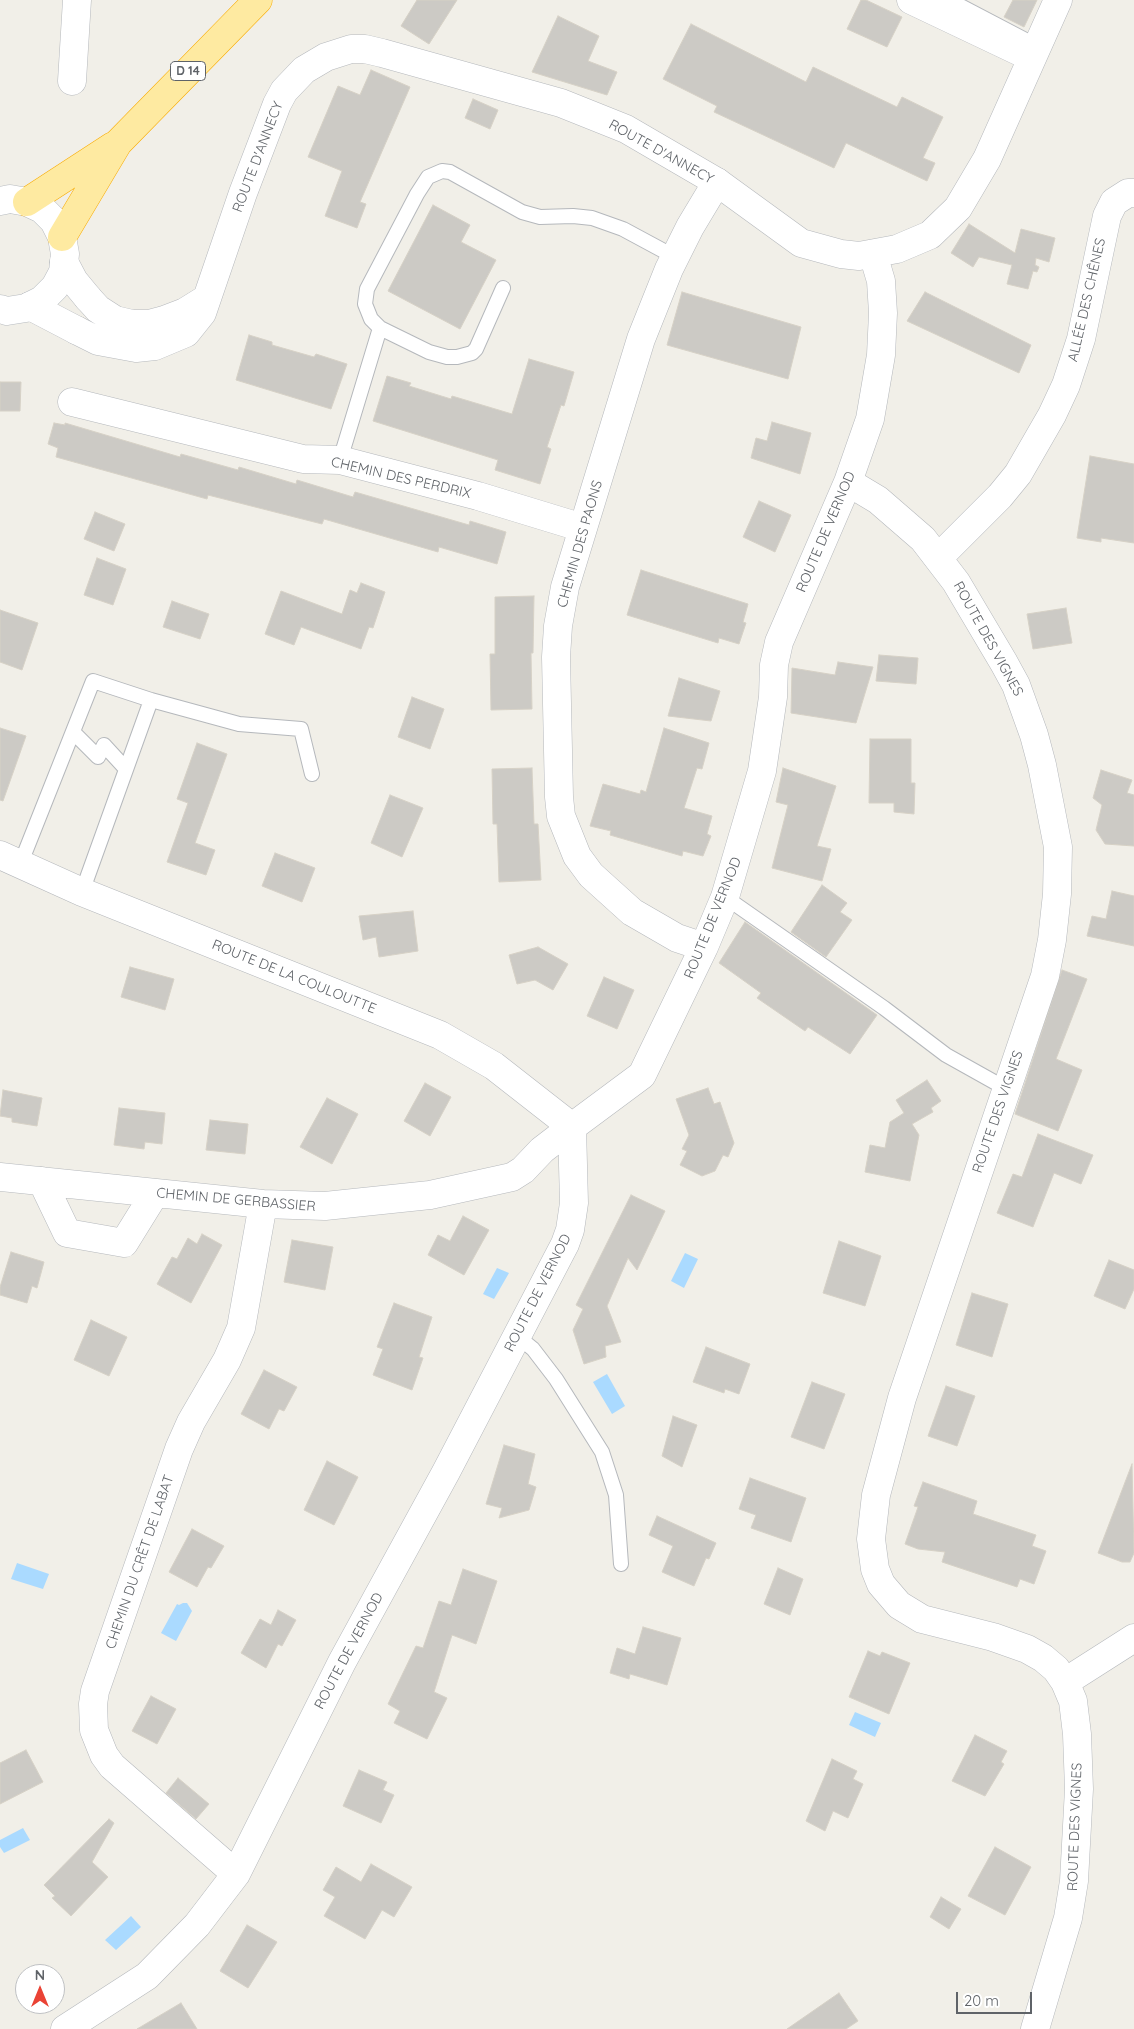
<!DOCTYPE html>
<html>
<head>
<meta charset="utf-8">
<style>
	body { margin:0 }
	#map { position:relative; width:1134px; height:2029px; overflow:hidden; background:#f1efe8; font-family:Quicksand,sans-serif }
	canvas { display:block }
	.north { position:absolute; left:15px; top:1964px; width:50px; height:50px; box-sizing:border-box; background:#fff; border:1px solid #bfc1c3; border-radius:50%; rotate:0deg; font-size:14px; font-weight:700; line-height:20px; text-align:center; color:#5f6368 }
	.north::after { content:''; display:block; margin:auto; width:18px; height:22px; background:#ea4335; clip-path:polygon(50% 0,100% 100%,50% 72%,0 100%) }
	.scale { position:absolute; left:956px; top:1992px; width:76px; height:22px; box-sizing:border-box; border:2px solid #5f6368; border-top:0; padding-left:6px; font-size:15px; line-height:18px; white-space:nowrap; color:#5f6368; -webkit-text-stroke:4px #fff; paint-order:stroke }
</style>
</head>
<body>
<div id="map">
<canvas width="1134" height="2029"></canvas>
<div class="north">N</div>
<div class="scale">20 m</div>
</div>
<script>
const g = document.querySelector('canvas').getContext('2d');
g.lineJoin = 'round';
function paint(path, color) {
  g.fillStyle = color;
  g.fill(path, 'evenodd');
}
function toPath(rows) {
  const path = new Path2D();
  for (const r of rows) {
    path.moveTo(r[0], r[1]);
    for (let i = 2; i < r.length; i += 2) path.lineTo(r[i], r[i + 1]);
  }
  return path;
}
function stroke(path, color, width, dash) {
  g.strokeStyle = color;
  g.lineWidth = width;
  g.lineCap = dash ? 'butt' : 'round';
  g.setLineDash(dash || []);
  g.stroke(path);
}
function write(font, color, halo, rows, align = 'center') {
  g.font = font + ' Quicksand,sans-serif';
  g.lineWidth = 4;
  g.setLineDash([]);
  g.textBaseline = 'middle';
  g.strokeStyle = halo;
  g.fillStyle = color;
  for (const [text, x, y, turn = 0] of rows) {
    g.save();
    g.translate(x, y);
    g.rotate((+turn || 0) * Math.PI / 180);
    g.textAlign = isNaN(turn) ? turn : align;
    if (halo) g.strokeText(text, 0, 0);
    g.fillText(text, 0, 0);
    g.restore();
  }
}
paint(toPath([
	[685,1253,698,1259,684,1288,671,1281],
	[497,1268,509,1273,494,1299,483,1294],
	[607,1374,625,1406,612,1414,593,1382],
	[17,1563,49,1574,43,1589,11,1579],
	[183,1603,187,1603,192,1611,176,1641,161,1633,177,1604,179,1605],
	[855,1712,881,1723,875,1737,849,1725],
	[23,1828,30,1840,4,1853,0,1847,0,1840],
	[131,1916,141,1927,116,1950,105,1940]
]), '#aadaff');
const building = toPath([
	[417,0,457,0,429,44,401,26,417,0],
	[861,0,866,0,902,17,887,47,847,29,861,0],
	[1013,0,1037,0,1024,27,1004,17,1013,0],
	[558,16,599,36,588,61,617,72,607,95,532,72,558,16],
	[691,24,806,82,813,67,897,107,902,97,943,117,923,158,935,163,927,181,846,143,834,168,714,112,717,106,663,79,691,24],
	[371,70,410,87,360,202,366,204,357,228,325,216,342,171,308,157,338,86,360,95,371,70],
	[473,99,498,110,490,129,465,118,473,99],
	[433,205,470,225,461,242,496,260,460,329,388,291,433,205],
	[969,224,1015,253,1021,229,1055,238,1049,262,1036,258,1035,265,1039,267,1037,272,1033,271,1028,289,1007,284,1012,265,979,257,973,267,951,253,969,224],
	[682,292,801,327,788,379,667,345,682,292],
	[925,292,1031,345,1019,373,907,321,925,292],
	[249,335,272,342,272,345,314,357,316,354,347,364,331,409,236,380,249,335],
	[529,359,574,372,564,406,561,405,547,447,551,449,540,484,495,470,498,460,373,421,387,376,411,383,409,386,451,399,452,396,512,414,529,359],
	[0,382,21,382,20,411,0,411,0,382],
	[772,422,811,433,800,474,751,458,756,438,767,441,772,422],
	[54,423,65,425,65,423,180,457,181,454,238,470,239,467,296,484,297,480,353,497,355,492,469,525,470,521,506,532,497,564,439,547,438,552,324,519,322,524,208,495,207,499,56,457,58,448,48,444,54,423],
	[1090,456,1134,464,1134,543,1101,538,1101,542,1077,538,1090,456],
	[759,501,791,515,775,552,743,537,759,501],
	[95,512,125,524,114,551,84,539,95,512],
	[97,558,126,569,113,605,84,595,97,558],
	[641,570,748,604,743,622,746,623,739,644,719,638,718,643,627,615,641,570],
	[361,583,385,592,373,628,369,627,361,649,301,627,294,645,265,634,281,591,342,614,350,590,357,593,361,583],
	[534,596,533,653,531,653,532,709,491,710,490,654,495,654,495,597,534,596],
	[172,601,209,614,200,639,163,627,172,601],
	[1066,608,1072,643,1033,649,1027,614,1066,608],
	[0,610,38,623,22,670,0,662,0,610],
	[879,655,918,658,916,684,876,681,879,655],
	[838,662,873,667,856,723,791,713,792,668,835,675,838,662],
	[679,678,720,691,711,721,668,716,679,678],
	[412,697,444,709,430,749,398,737,412,697],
	[0,728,26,736,3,801,0,800,0,728],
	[664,728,709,743,702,769,697,768,684,808,712,816,707,834,711,836,703,856,683,851,682,856,610,835,611,831,590,826,603,784,640,794,641,790,646,792,664,728],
	[870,739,911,739,911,783,915,783,914,814,894,812,894,803,869,803,870,739],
	[197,743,227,754,195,843,215,850,206,875,167,862,188,803,177,799,197,743],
	[532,768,534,824,538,824,541,880,499,882,497,824,493,824,492,769,532,768],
	[783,768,836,786,817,846,831,849,822,881,772,868,788,805,776,802,783,768],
	[1101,770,1132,780,1127,793,1134,795,1134,846,1105,844,1096,830,1102,805,1093,798,1101,770],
	[390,795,423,808,402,857,371,843,390,795],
	[275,853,315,868,302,902,262,886,275,853],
	[822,885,847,903,840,912,852,920,826,957,791,932,822,885],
	[1112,891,1134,896,1134,946,1087,936,1092,916,1106,919,1112,891],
	[413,911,418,951,379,957,376,937,363,940,359,916,413,911],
	[745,922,877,1015,850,1054,808,1027,805,1031,757,998,761,993,719,963,745,922],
	[538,947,568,964,553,990,535,980,517,984,509,955,538,947],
	[130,967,174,979,165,1010,121,997,130,967],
	[1062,970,1087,979,1056,1059,1082,1070,1058,1131,1015,1114,1062,970],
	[604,977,634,990,617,1029,587,1016,604,977],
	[927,1080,941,1101,931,1108,933,1112,912,1124,919,1135,910,1181,865,1172,870,1145,885,1148,890,1122,904,1113,896,1100,927,1080],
	[425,1083,451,1097,430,1136,404,1121,425,1083],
	[708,1088,714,1104,720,1102,734,1143,728,1157,723,1155,715,1171,702,1176,680,1165,687,1151,682,1149,689,1135,676,1099,708,1088],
	[3,1090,42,1098,37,1126,12,1122,12,1118,0,1116,3,1090],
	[327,1098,358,1114,332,1164,300,1147,327,1098],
	[119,1108,165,1113,162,1144,145,1142,144,1149,114,1145,119,1108],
	[210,1120,248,1124,245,1154,206,1150,210,1120],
	[1038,1134,1093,1155,1081,1184,1054,1173,1033,1227,997,1213,1013,1174,1022,1177,1038,1134],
	[631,1195,665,1211,637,1270,628,1258,607,1306,621,1342,605,1346,606,1357,584,1364,573,1330,583,1309,576,1305,631,1195],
	[463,1216,489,1230,464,1275,428,1255,438,1235,450,1241,463,1216],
	[202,1234,222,1245,191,1303,157,1284,172,1257,177,1259,188,1238,197,1244,202,1234],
	[292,1240,333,1247,325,1290,284,1282,292,1240],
	[839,1241,881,1256,865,1306,823,1293,839,1241],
	[11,1252,44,1262,37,1288,32,1286,27,1303,0,1295,0,1287,11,1252],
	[1109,1260,1134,1270,1134,1289,1125,1309,1094,1296,1109,1260],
	[972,1293,1008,1304,992,1357,956,1345,972,1293],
	[394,1303,432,1317,419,1357,423,1358,412,1390,373,1375,383,1349,377,1347,394,1303],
	[91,1320,127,1337,109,1376,74,1360,91,1320],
	[706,1347,750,1364,739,1394,725,1389,724,1393,693,1382,706,1347],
	[264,1370,297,1387,284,1411,279,1409,269,1429,241,1414,264,1370],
	[812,1382,845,1394,824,1449,791,1437,812,1382],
	[946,1386,975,1396,957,1446,928,1436,946,1386],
	[673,1416,697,1425,682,1467,662,1456,673,1416],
	[504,1445,535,1454,528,1484,536,1487,529,1510,499,1518,502,1508,486,1504,504,1445],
	[327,1461,358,1477,334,1525,304,1510,327,1461],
	[1132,1464,1134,1553,1130,1562,1122,1562,1098,1553,1132,1464],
	[750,1478,806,1498,791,1542,751,1528,756,1515,739,1509,750,1478],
	[923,1482,977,1501,973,1514,1036,1535,1032,1546,1046,1551,1034,1584,1020,1579,1017,1587,942,1562,945,1552,918,1549,905,1544,918,1507,914,1506,923,1482],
	[657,1516,716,1543,709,1559,706,1558,694,1586,662,1572,673,1546,649,1535,657,1516],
	[192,1529,224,1546,211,1568,208,1567,197,1587,169,1572,192,1529],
	[778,1568,803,1579,790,1615,764,1604,778,1568],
	[463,1569,497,1581,476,1644,452,1635,434,1692,447,1698,427,1739,394,1723,400,1711,388,1704,416,1646,423,1648,439,1601,451,1605,463,1569],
	[278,1610,296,1620,282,1646,278,1644,266,1668,241,1653,260,1619,271,1625,278,1610],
	[643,1627,681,1638,667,1685,630,1674,629,1679,610,1673,617,1648,635,1654,643,1627],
	[868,1651,880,1656,882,1652,910,1663,889,1714,849,1697,868,1651],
	[151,1696,176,1709,157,1744,132,1731,151,1696],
	[975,1735,1007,1751,1001,1762,1004,1764,985,1796,952,1781,975,1735],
	[26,1750,43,1782,0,1804,0,1763,26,1750],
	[832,1759,857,1771,853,1779,863,1784,848,1818,833,1811,825,1831,806,1821,832,1759],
	[359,1770,387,1782,383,1790,394,1795,381,1823,343,1806,359,1770],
	[178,1778,209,1804,196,1819,166,1793,178,1778],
	[109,1819,114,1823,92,1862,108,1877,71,1916,52,1898,55,1896,44,1885,109,1819],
	[995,1847,1031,1867,1005,1915,968,1896,995,1847],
	[371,1864,412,1887,394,1917,382,1910,365,1939,324,1916,335,1897,323,1890,336,1867,361,1882,371,1864],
	[941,1897,961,1909,949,1929,930,1917,941,1897],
	[247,1925,277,1942,248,1988,220,1971,247,1925],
	[839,1993,858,2021,846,2029,787,2029,839,1993],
	[181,2003,197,2029,137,2029,181,2003]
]);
paint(building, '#cccac5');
stroke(building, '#d6d1c6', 1);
const service = toPath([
	[949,0,1035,45],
	[503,288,476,349,472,353,457,357,447,357,429,352,380,328,371,319,365,304,367,289,417,194,428,177,442,171,450,172,522,212,540,217,573,216,592,218,623,229,675,257],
	[340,460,380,328],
	[151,700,239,724,301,729,312,774],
	[73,732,98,757,104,745,126,769],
	[20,865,93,681,151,700,82,892],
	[725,897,884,1008,946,1055,1005,1088],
	[517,1336,533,1349,556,1379,602,1452,616,1495,621,1564]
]);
const minor = toPath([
	[911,0,1031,57],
	[72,81,77,0],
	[64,262,74,281,88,298],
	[30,306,76,330],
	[72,402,303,459,340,460,478,496,583,528],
	[848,482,878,500,923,539,956,582,1004,663,1016,685,1034,735,1042,765,1058,847,1057,894,1052,940,1045,976,902,1398,876,1495,871,1539,875,1569,881,1584,899,1605,922,1619,993,1637,1027,1649,1043,1658,1056,1669,1065,1682,1073,1701,1077,1734,1079,1789,1074,1881,1068,1918,1035,2029],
	[938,558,1000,496,1018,474,1052,415,1066,385,1081,339,1107,216,1114,202,1128,193,1134,193],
	[0,855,82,892,440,1035,494,1066,572,1127,542,1150,523,1170,512,1177,430,1195,325,1206,263,1204,0,1177],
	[704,947,677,938,632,912,591,875,577,856,561,816,559,797,556,657,558,626,565,587,641,339,669,269,690,227,717,182],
	[42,1181,67,1233,124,1243,155,1193],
	[1065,1682,1134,1638],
	[236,1874,112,1766,104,1755,94,1730,93,1704,95,1691,179,1449,191,1422,227,1360,241,1328,263,1204],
	[65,2029,147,1976,197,1925,236,1874,342,1662,446,1472,565,1244,570,1230,574,1203,572,1127,642,1075,704,947,725,897,762,771,773,697,774,665,779,642,848,482,870,419,881,355,883,313,881,281,873,254]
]);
const tertiary = toPath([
	[88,298,98,309,115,320,132,324,149,324,164,320,185,312,206,299],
	[76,330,98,341,136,348,155,346,186,333,202,313,243,193,277,104,284,91,304,70,326,57,351,49,365,49,382,53,561,103,626,129,717,182,801,243,841,254,859,256,897,249,930,235,958,208,987,159,1058,0]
]);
const secondary = toPath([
	[0,201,10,199,27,202,42,209,54,221,62,237,65,254,63,272,55,287,42,300,26,308,7,311,0,309]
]);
const trunk = toPath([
	[27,202,113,146],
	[62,237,118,143,258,0]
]);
stroke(service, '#b5b8bc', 16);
stroke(minor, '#b5b8bc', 29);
stroke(tertiary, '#b5b8bc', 29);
stroke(secondary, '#b6babf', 29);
stroke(trunk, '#f9ab00', 29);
stroke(service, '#fff', 14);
stroke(minor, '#fff', 28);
stroke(tertiary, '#fff', 28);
stroke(secondary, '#fff', 28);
stroke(trunk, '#feeaa1', 28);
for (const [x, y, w] of [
	[188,71,35]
]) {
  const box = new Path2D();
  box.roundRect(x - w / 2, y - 9.5, w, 19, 4);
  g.fillStyle = '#fff';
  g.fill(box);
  stroke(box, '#5f6368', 1);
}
write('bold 12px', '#5f6368', null, [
	["D 14",188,71]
]);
write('14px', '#5f6368', '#fff', [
	["ROUTE D'ANNECY",661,152,29],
	["ROUTE D'ANNECY",258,157,-69],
	["ALLÉE DES CHÊNES",1087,300,-77],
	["CHEMIN DES PERDRIX",401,478,13],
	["ROUTE DE VERNOD",826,532,-67],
	["CHEMIN DES PAONS",580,544,-74],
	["ROUTE DES VIGNES",988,639,61],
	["ROUTE DE VERNOD",713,918,-68],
	["ROUTE DE LA COULOUTTE",294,977,22],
	["ROUTE DES VIGNES",998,1112,-71],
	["CHEMIN DE GERBASSIER",236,1200,5],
	["ROUTE DE VERNOD",538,1293,-63],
	["CHEMIN DU CRÊT DE LABAT",140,1562,-71],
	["ROUTE DE VERNOD",349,1651,-62],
	["ROUTE DES VIGNES",1075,1827,-88]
]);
</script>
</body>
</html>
